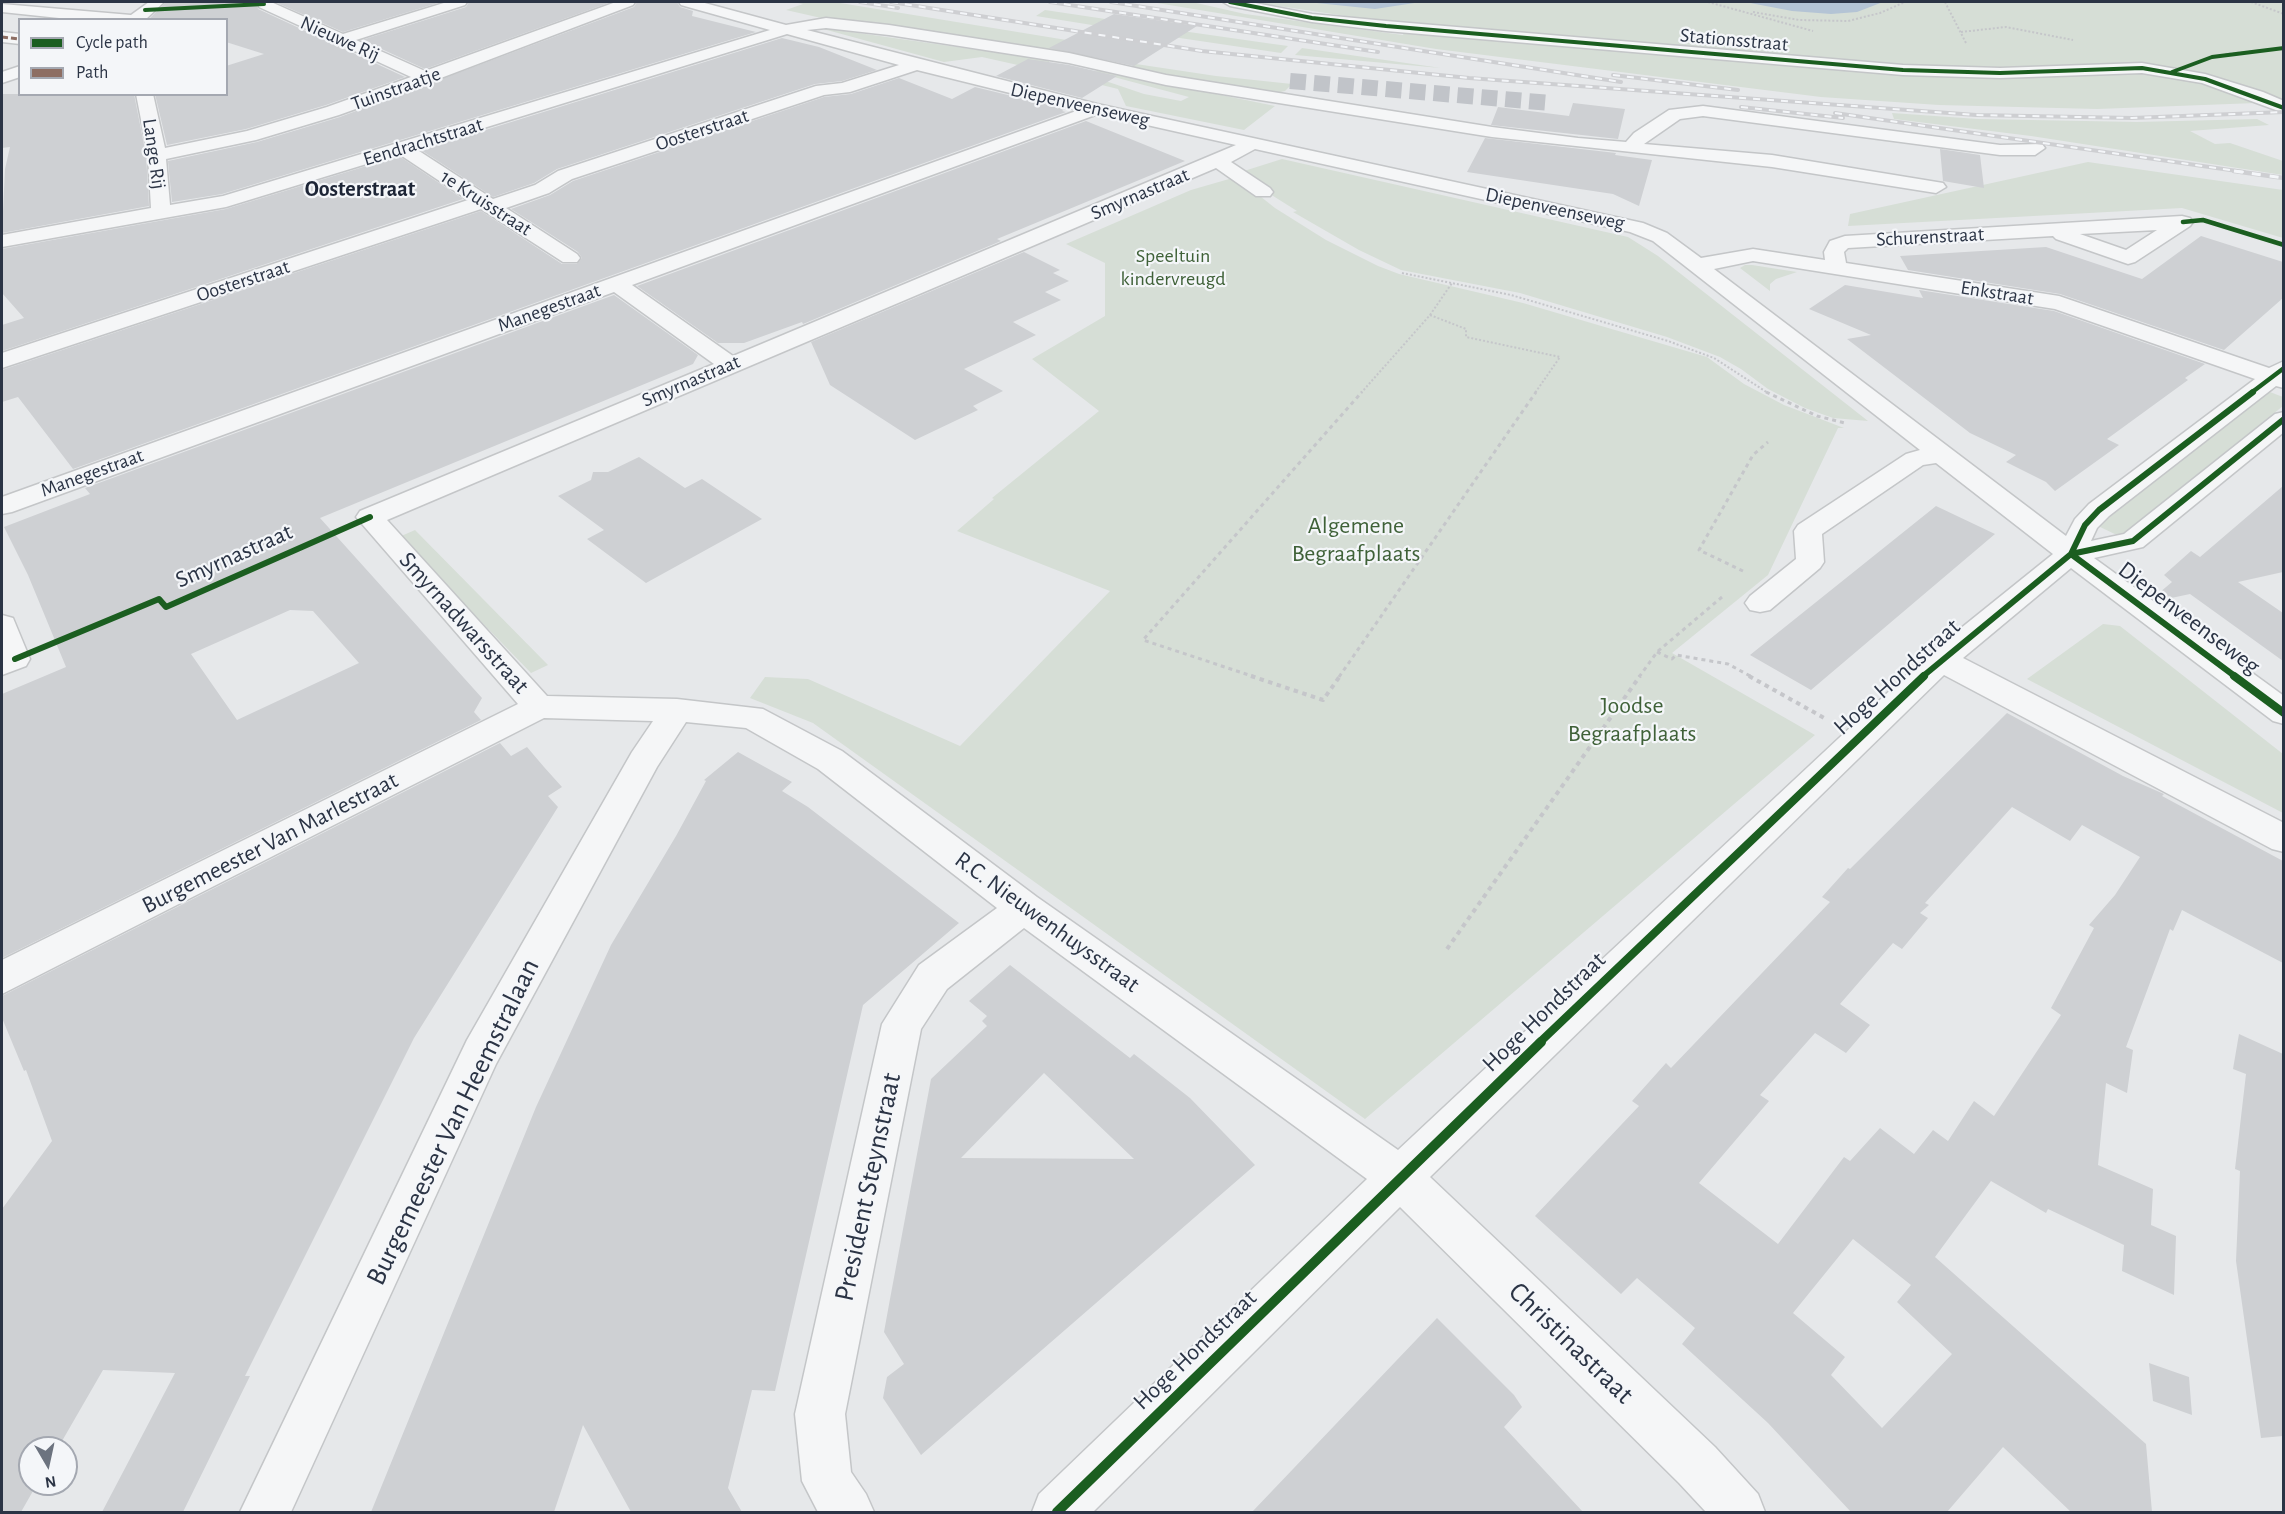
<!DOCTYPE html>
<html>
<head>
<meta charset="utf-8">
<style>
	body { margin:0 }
	#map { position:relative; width:2285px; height:1514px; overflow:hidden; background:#e6e8ea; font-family:"Alegreya Sans",sans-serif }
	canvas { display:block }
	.frame { position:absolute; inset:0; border:3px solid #2b3445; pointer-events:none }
	.legend { position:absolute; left:18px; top:18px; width:210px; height:78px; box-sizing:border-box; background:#f4f6f9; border:2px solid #a4a8b1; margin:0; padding:8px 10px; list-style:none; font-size:18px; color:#2b3445 }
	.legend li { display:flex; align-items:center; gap:12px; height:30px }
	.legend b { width:30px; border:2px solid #a4a8b1 }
	.north { position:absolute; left:18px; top:1436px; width:60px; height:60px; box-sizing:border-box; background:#f4f6f9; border:2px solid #a4a8b1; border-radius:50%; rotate:171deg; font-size:16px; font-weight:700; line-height:24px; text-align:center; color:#2b3445 }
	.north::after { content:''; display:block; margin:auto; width:21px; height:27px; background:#6c737f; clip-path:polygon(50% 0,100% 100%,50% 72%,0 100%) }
</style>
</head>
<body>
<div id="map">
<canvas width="2285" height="1514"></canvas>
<div class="frame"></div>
<ul class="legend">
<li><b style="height:8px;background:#1b5e20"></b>Cycle path</li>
<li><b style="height:8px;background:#8d6e63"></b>Path</li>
</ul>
<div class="north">N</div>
</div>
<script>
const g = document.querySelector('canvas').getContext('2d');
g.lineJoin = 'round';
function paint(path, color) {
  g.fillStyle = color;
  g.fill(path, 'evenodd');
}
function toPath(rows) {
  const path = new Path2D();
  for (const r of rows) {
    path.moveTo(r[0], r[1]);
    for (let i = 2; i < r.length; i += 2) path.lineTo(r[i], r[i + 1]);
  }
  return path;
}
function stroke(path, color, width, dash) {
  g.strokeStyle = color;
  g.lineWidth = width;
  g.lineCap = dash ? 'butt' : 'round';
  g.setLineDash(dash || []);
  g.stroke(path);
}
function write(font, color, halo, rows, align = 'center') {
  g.font = font + ' "Alegreya Sans",sans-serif';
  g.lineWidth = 4.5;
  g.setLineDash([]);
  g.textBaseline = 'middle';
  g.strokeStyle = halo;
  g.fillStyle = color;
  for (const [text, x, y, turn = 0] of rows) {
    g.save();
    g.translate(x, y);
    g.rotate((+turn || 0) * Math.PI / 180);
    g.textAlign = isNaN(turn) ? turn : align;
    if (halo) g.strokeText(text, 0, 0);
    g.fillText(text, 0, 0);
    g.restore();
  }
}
paint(toPath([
	[793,2,834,2,1091,44,1050,53,830,20,786,10,803,4],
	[1151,2,1192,2,1245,14,1403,35,1404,32,1386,22,1252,2,2283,2,2283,102,2097,109,1939,105,1821,97,1436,49],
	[1045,10,1132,23,1123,30,1036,16],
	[816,27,1049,60,1049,66,1082,73,1144,94,1181,101,1189,97,1095,72,1099,70,1275,106,1244,130,1126,106,1118,89,1049,72,982,57,944,62],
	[1182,31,1266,43,1288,46,1281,53,1173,37],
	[1302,48,1364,57,1441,68,1295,55],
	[1136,64,1216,76,1292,84,1285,91,1268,95,1250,93,1129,67],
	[1892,113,1978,119,2137,122,2257,119,2269,125,2190,131,2215,144,2230,143,2283,161,2283,175,2031,136,1894,119],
	[1282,159,1628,237,1658,256,1868,421,1833,418,1805,408,1768,389,1741,369,1720,357,1667,337,1520,293,1401,270,1359,250,1293,212,1297,211,1251,182,1244,171],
	[2088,162,2283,190,2283,238,2182,208,1848,226,1850,214],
	[1236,177,1275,208,1326,240,1378,266,1399,274,1523,303,1707,357,1744,384,1784,405,1844,428,1838,428,1768,575,1672,653,1815,735,1365,1119,813,723,750,698,765,677,808,679,960,746,1110,591,957,531,994,499,992,498,1099,411,1032,359,1105,316,1105,263,1066,244,1191,190],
	[1745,265,1752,265,1797,272,1776,279,1770,284,1770,291,1740,268],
	[2270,392,2283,397,2283,406,2121,537,2098,526],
	[415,530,548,665,531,673,399,537],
	[2103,624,2120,626,2283,754,2283,813,2027,679]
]), '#d6ded6');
paint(toPath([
	[1307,2,1421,2,1375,9],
	[1745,2,1883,2,1857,12,1831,14,1792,11]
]), '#b4c4d5');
paint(toPath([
	[166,2,256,2,258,9,405,77,326,105,246,129,167,145,155,94,226,94,226,66,264,54,226,42,226,20,150,18],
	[275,2,441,2,343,32],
	[469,2,611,2,425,69,362,40,466,7],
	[637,2,677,2,680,7,693,11,692,16,756,32,222,194,172,202,168,161,257,142,340,117,634,7],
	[1114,14,1197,26,1134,66,1049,48],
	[782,38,819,47,877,70,842,81,815,84,557,169,534,183,493,197,421,150],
	[1028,59,1069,65,1117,76,1082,98,996,76],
	[899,78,952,99,975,87,1065,109,1062,111,1066,112,73,469,18,397,2,402,2,370,481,211,562,264,577,264,582,258,578,252,511,209,550,195,573,181,824,97,851,94],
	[2,94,134,94,146,155,149,206,2,233,5,169,10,147,2,148],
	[1573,103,1625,109,1618,139,1491,125,1498,107,1569,116],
	[1086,121,1185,161,997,239,1001,241,803,324,802,322,744,343,718,343,637,286],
	[1485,138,1616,153,1615,155,1652,160,1639,206,1613,194,1467,172],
	[1940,149,1980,155,1984,188,1943,181],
	[399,156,463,199,2,351,2,325,24,318,2,293,2,249,226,209],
	[2201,236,2283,262,2283,298,2224,350,2060,294,1908,270,1900,256,2046,247,2142,279],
	[1024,252,1060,270,1053,273,1069,281,1045,292,1061,300,1013,322,1036,335,964,369,1003,391,973,406,978,410,915,440,830,385,811,342],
	[1845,285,1923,298,1919,290,2054,311,2205,364,2185,378,2188,380,2107,439,2119,445,2055,491,2046,482,2006,462,2016,455,1970,433,1847,339,1871,335,1809,309],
	[614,295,698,355,693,364,320,518,482,698,474,712,481,720,2,958,2,694,66,667,28,575,4,527,90,494,85,488],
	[290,610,313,611,359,663,237,720,191,654],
	[639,457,685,488,702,479,762,519,646,583,587,539,604,530,558,496,591,480,593,472,608,472],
	[2283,486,2283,572,2238,582,2283,613,2283,661,2190,594,2157,601,2153,598,2172,582,2164,575,2191,551,2200,557],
	[1936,506,1995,534,1811,690,1750,655],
	[2007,713,2123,776,2164,794,2162,796,2283,861,2283,963,2182,910,2173,931,2170,929,2126,1047,2133,1050,2127,1093,2106,1083,2098,1165,2153,1189,2151,1225,2176,1236,2174,1295,2122,1271,2124,1245,2048,1209,2046,1213,1991,1181,1935,1257,2146,1444,2152,1512,2071,1512,2003,1447,1947,1512,1851,1512,1768,1423,1682,1344,1695,1328,1637,1278,1621,1294,1535,1216,1639,1106,1632,1101,1666,1063,1671,1068,1830,902,1822,897,1848,868,1850,869],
	[2012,807,2070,841,2082,825,2140,857,2115,895,2089,925,2094,928,2051,1008,2061,1015,1994,1116,1974,1101,1948,1141,1933,1130,1914,1154,1880,1128,1850,1161,1844,1157,1778,1244,1699,1183,1769,1101,1760,1095,1815,1033,1846,1053,1870,1025,1840,1004,1893,943,1902,949,1928,918,1920,913,1929,905,1925,903],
	[1853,1239,1911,1285,1897,1302,1952,1354,1882,1428,1831,1375,1845,1357,1793,1313],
	[500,743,511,756,527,747,544,767,562,787,548,796,558,807,414,1038,245,1376,250,1376,183,1512,102,1512,175,1373,103,1370,58,1448,30,1448,30,1484,37,1484,21,1512,2,1512,2,1209,52,1141,26,1070,24,1071,2,1018,2,996],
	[738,752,792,782,782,791,808,807,959,923,863,1005,775,1391,752,1390,728,1488,742,1512,631,1512,583,1425,554,1512,371,1512,536,1107,611,945,676,836,706,781,704,780],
	[1010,965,1130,1058,1134,1054,1190,1098,1255,1165,921,1455,883,1398,887,1377,904,1364,884,1332,890,1299,931,1079,987,1026,982,1021,987,1016,969,1001],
	[1044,1073,1134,1159,961,1158],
	[2239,1034,2283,1054,2283,1436,2261,1438,2236,1261,2240,1171,2235,1169,2246,1074,2233,1069],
	[1437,1318,1514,1395,1522,1407,1504,1427,1583,1512,1252,1512],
	[2149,1363,2189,1377,2192,1415,2153,1401]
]), '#ced0d3');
stroke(toPath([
	[1290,81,1551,103]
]), '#c1c4c9', 16, [16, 8]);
const minor = toPath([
	[149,2,164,2,145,20,78,20,2,12,2,4,131,15,149,2],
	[258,2,271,2,343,34,447,2,467,2,465,5,356,40,425,71,616,2,635,2,633,5,433,81,339,115,256,140,166,159,170,205,223,196,770,30,681,5,679,2,701,2,786,25,826,18,889,25,1069,53,1166,75,1492,127,1578,138,1626,142,1634,133,1669,110,1703,106,2000,145,2042,144,2045,148,2035,155,2000,155,1703,116,1680,119,1644,144,1772,155,1943,183,1946,187,1936,193,1772,167,1492,137,1166,85,1069,63,889,35,826,28,807,30,1097,104,1643,223,1667,233,1701,258,1753,249,1825,260,1824,252,1830,241,1845,236,2182,216,2190,218,2193,222,2190,226,2135,262,2128,264,2056,239,2053,236,1848,248,1844,252,1846,263,2059,296,2269,368,2284,361,2284,388,2276,386,2109,516,2097,528,2091,541,2124,534,2275,414,2284,412,2284,432,2143,547,2094,558,2284,696,2284,724,2273,721,2071,568,1963,658,2284,823,2284,852,2272,849,1944,675,1430,1177,1715,1447,1758,1494,1765,1512,1706,1512,1679,1483,1400,1207,1093,1512,1032,1512,1039,1494,1367,1179,1024,928,947,989,921,1029,845,1414,851,1472,866,1494,874,1512,818,1512,802,1481,795,1414,882,1024,919,965,997,908,818,769,746,728,686,722,657,767,496,1064,291,1512,240,1512,467,1040,632,752,653,721,544,718,2,994,2,960,518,704,356,517,360,511,714,364,614,292,12,512,2,514,2,497,1079,110,917,70,850,92,824,95,572,179,549,193,506,208,577,254,580,258,577,262,563,262,481,209,2,368,2,353,468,200,399,154,226,207,2,247,2,235,151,208,148,155,136,94,153,94,165,148,247,131,327,107,411,77,259,7,258,2],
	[787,34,899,65,842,83,816,86,558,171,535,185,493,199,416,149,787,34],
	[1098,114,1236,145,733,356,632,285,1098,114],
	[1255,149,1630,232,1653,241,1920,450,1906,454,1798,525,1794,531,1796,559,1750,596,1745,603,1750,610,1760,612,1770,610,1820,568,1824,562,1822,534,1923,465,1936,463,2053,554,1930,653,1398,1150,1037,897,842,751,763,709,677,699,547,696,387,520,1216,168,1256,196,1270,196,1273,192,1270,188,1231,162,1255,149],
	[2157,230,2126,250,2080,234,2157,230],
	[1753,261,2055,309,2255,379,2089,504,2075,519,2066,536,1714,269,1753,261],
	[1223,2,1250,2,1312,14,1386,21,1903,65,2000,68,2142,63,2205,74,2263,92,2284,101,2284,113,2202,83,2142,73,2000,78,1903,75,1386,31,1312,22,1230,6,1223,2],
	[2,32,20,34,20,44,2,42,2,32],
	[20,66,20,77,2,83,2,72,20,66],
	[2,615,13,618,30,659,26,666,2,675,2,615]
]);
stroke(minor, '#c4c6c8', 3);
stroke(toPath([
	[1708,2,1813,31],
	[1945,2,1966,43],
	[2251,2,2284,14],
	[1753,12,1799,20,1848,21,1880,13,1905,2],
	[1961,32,2006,27,2073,40],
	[2225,54,2284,48],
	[1402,273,1511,295,1668,341,1714,358,1768,393],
	[1430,315,1466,329,1466,337,1560,357,1535,393],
	[1430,315,1452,283],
	[1361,393,1430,315]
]), '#c5c6ca', 2, [2, 2]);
stroke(toPath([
	[1766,392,1817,416,1845,423],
	[1743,571,1699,550,1753,455,1768,442],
	[1657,652,1672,659,1676,655,1728,664,1752,677],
	[1255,677,1143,640,1362,392],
	[1339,677,1536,392],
	[1639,677,1657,652,1722,597]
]), '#c5c6ca', 3, [4, 4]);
stroke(toPath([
	[1251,676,1323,700,1340,676],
	[1749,676,1826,719],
	[1447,949,1640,676]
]), '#c5c6ca', 4, [4.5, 4.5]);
paint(minor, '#f5f6f7');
const railFar1 = toPath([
	[860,2,898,8],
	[891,2,1202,51,1469,78,1976,115,2132,118,2284,112],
	[1050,2,1378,52],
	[1111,2,1621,82],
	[1613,75,1738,90],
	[1741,107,1843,118],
	[1835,113,2244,172]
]);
const rail = toPath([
	[2234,171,2284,178]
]);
stroke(railFar1, '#cecfd2', 4);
stroke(rail, '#cecfd2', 4.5);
stroke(railFar1, '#f4f6f9', 2, [7]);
stroke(rail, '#f4f6f9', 3, [9]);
stroke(toPath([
	[2,37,20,39]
]), '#8d6e63', 3, [6, 3]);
stroke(toPath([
	[1230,2,1312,18,1386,26,1903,70,2000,73,2142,68,2205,79,2284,108],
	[145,10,264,4],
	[2172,72,2212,57,2284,48]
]), '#1b5e20', 4);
stroke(toPath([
	[2183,222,2203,220,2284,245],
	[2251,393,2284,368]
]), '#1b5e20', 4.5);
stroke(toPath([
	[2071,554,2236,677],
	[2071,554,2133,541,2284,419],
	[15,659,159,599,166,607,370,517],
	[1922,677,2071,554,2085,525,2099,510,2253,392]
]), '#1b5e20', 6);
stroke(toPath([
	[2234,676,2284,713],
	[1539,1043,1924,676]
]), '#1b5e20', 8);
stroke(toPath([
	[1057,1512,1541,1042]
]), '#1b5e20', 10);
write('20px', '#2b3445', '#f4f6f9', [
	["Nieuwe Rij",340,39,24],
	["Stationsstraat",1734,40,5],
	["Tuinstraatje",396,89,-20],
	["Diepenveenseweg",1080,105,13],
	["Oosterstraat",702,130,-18],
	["Eendrachtstraat",423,142,-17],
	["Lange Rij",154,154,82],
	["Smyrnastraat",1140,194,-23],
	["1e Kruisstraat",486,203,33],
	["Diepenveenseweg",1555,209,12],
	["Schurenstraat",1930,237,-3],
	["Oosterstraat",243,281,-18],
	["Enkstraat",1997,293,9],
	["Manegestraat",549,308,-20],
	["Smyrnastraat",691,381,-23],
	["Manegestraat",92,473,-20]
]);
write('20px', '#3f6138', '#f4f6f9', [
	["Speeltuin",1173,256],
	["kindervreugd",1173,279]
]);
write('bold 22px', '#1d2536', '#f4f6f9', [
	["Oosterstraat",360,189]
]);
write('24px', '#3f6138', '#f4f6f9', [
	["Algemene",1356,526],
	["Begraafplaats",1356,554],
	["Joodse",1632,706],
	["Begraafplaats",1632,734]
]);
write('24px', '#2b3445', '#f4f6f9', [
	["Smyrnastraat",234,556,-24],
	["Diepenveenseweg",2189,618,37],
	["Smyrnadwarsstraat",464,623,48],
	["Hoge Hondstraat",1897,677,-42],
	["Burgemeester Van Marlestraat",270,843,-27],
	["R.C. Nieuwenhuysstraat",1047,922,36],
	["Hoge Hondstraat",1544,1012,-44],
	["Hoge Hondstraat",1195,1350,-44]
]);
write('28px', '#2b3445', '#f4f6f9', [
	["Burgemeester Van Heemstralaan",453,1122,-64],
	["President Steynstraat",868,1187,-78],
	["Christinastraat",1571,1343,44]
]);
</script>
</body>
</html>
